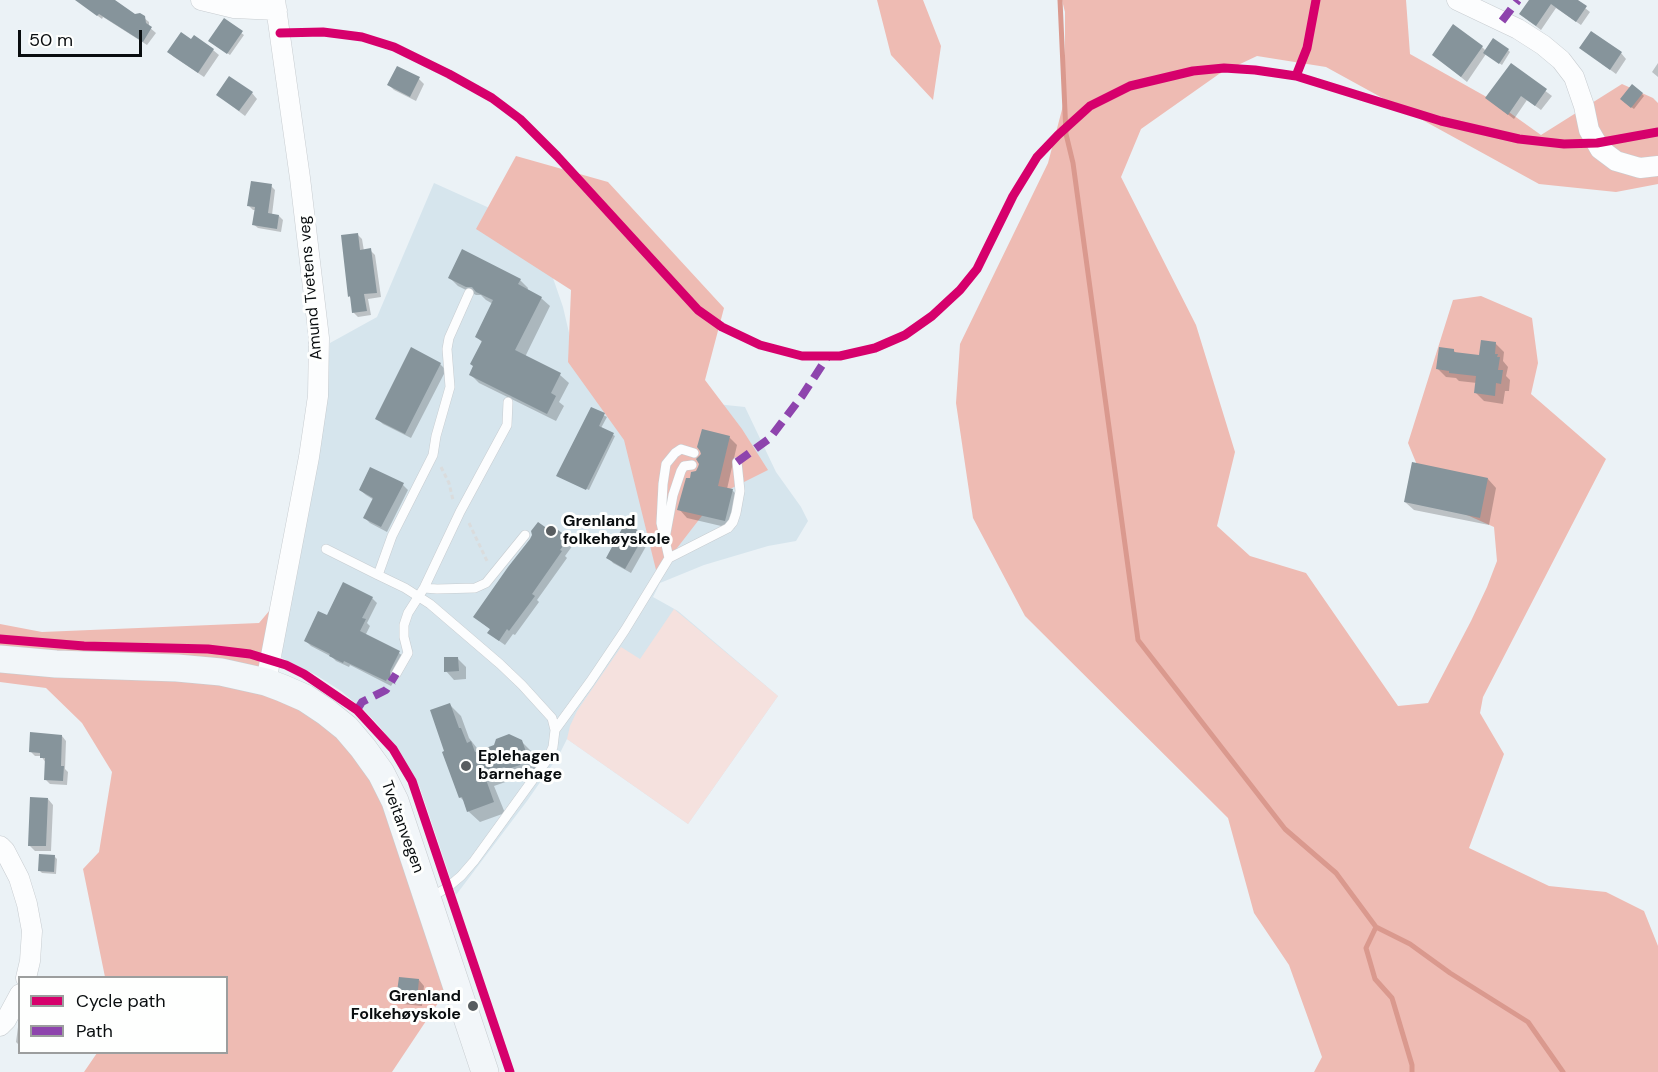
<!DOCTYPE html>
<html>
<head>
<meta charset="utf-8">
<style>
	body { margin:0 }
	#map { position:relative; width:1658px; height:1072px; overflow:hidden; background:#ebf2f6; font-family:"DM Sans",sans-serif }
	canvas { display:block }
	.legend { position:absolute; left:18px; top:976px; width:210px; height:78px; box-sizing:border-box; background:#fefffe; border:2px solid #9c9e9e; margin:0; padding:8px 10px; list-style:none; font-size:18px; color:#090d0f }
	.legend li { display:flex; align-items:center; gap:12px; height:30px }
	.legend b { width:30px; border:2px solid #9c9e9e }
	.scale { position:absolute; left:18px; top:30px; width:124px; height:27px; box-sizing:border-box; border:3px solid #090d0f; border-top:0; padding-left:8px; font-size:18px; line-height:21px; white-space:nowrap; color:#090d0f; -webkit-text-stroke:4px #fefffe; paint-order:stroke }
</style>
</head>
<body>
<div id="map">
<canvas width="1658" height="1072"></canvas>
<ul class="legend">
<li><b style="height:8px;background:#d6006c"></b>Cycle path</li>
<li><b style="height:8px;background:#8e44ad"></b>Path</li>
</ul>
<div class="scale">50 m</div>
</div>
<script>
const g = document.querySelector('canvas').getContext('2d');
g.lineJoin = 'round';
function paint(path, color) {
  g.fillStyle = color;
  g.fill(path, 'evenodd');
}
function toPath(rows) {
  const path = new Path2D();
  for (const r of rows) {
    path.moveTo(r[0], r[1]);
    for (let i = 2; i < r.length; i += 2) path.lineTo(r[i], r[i + 1]);
  }
  return path;
}
function stroke(path, color, width, dash) {
  g.strokeStyle = color;
  g.lineWidth = width;
  g.lineCap = dash ? 'butt' : 'round';
  g.setLineDash(dash || []);
  g.stroke(path);
}
function write(font, color, halo, rows, align = 'center') {
  g.font = font + ' "DM Sans",sans-serif';
  g.lineWidth = 6;
  g.setLineDash([]);
  g.textBaseline = 'middle';
  g.strokeStyle = halo;
  g.fillStyle = color;
  for (const [text, x, y, turn = 0] of rows) {
    g.save();
    g.translate(x, y);
    g.rotate((+turn || 0) * Math.PI / 180);
    g.textAlign = isNaN(turn) ? turn : align;
    if (halo) g.strokeText(text, 0, 0);
    g.fillText(text, 0, 0);
    g.restore();
  }
}
paint(toPath([
	[434,183,536,229,563,307,577,367,639,396,745,407,776,472,801,507,808,521,796,541,768,546,704,565,660,583,653,597,678,611,778,696,688,824,567,739,559,755,527,801,456,895,420,788,403,758,380,727,365,711,341,691,316,675,282,658,281,644,326,404,330,343,377,317]
]), '#d6e5ed');
paint(toPath([
	[674,609,778,696,688,824,567,739,570,726,577,711,621,647,640,659]
]), '#f5e1de');
paint(toPath([
	[877,0,923,0,941,46,933,100,891,55],
	[1062,0,1406,0,1410,54,1492,100,1541,135,1622,84,1653,98,1658,103,1658,184,1616,192,1539,184,1326,67,1257,56,1219,74,1141,129,1121,177,1196,325,1235,452,1217,526,1250,556,1306,573,1398,706,1428,703,1471,621,1487,587,1497,561,1494,527,1431,499,1408,443,1453,300,1481,296,1532,318,1538,363,1531,394,1606,459,1483,697,1480,713,1504,754,1469,848,1549,886,1606,892,1644,911,1658,946,1658,1072,1314,1072,1322,1057,1289,965,1254,913,1228,818,1025,616,973,518,956,403,960,344,1048,163,1065,98,1065,12],
	[516,156,608,182,724,308,705,380,742,429,768,470,718,495,657,574,624,440,568,362,571,290,476,229],
	[281,597,261,682,325,714,387,787,452,982,392,1072,84,1072,97,1053,226,1052,226,978,105,977,83,869,99,852,112,772,82,723,46,688,0,682,0,624,42,632,259,623]
]), '#eebbb3');
paint(toPath([
	[90,0,108,0,135,16,144,18,149,22,149,27,156,33,147,45,103,17,102,19,90,10],
	[1541,0,1575,0,1590,12,1581,25,1556,8,1541,30,1525,18],
	[224,21,244,35,230,55,213,43],
	[192,41,213,50,219,55,204,77,174,57,169,52],
	[1482,47,1486,51,1508,50,1510,52,1502,65,1486,54,1467,82,1446,65],
	[1581,48,1621,53,1626,59,1616,74],
	[1658,63,1658,77,1652,72],
	[1511,65,1552,96,1541,110,1527,100,1514,119,1493,103],
	[419,79,424,84,416,101,394,90,389,85],
	[252,93,257,99,245,116,224,100],
	[1642,94,1644,96,1634,109,1624,102],
	[271,186,275,190,272,215,279,216,283,220,281,232,258,228,253,224,256,210,253,210,249,206],
	[357,234,362,239,364,251,370,250,375,255,381,297,368,299,371,315,358,317,353,312,351,298,349,296],
	[449,277,520,280,528,288,527,291,541,298,550,306,525,357,560,375,569,383,559,402,564,406,556,421,479,383,471,375,483,343,477,337,493,304,486,300,481,295,476,295,458,286],
	[1495,343,1504,352,1503,361,1508,367,1506,376,1510,380,1509,391,1505,391,1503,404,1484,401,1476,393,1477,383,1459,381,1456,378,1446,377,1438,369,1453,350,1456,353,1481,357],
	[412,349,440,364,446,370,411,438,383,424,377,419],
	[592,409,607,417,601,428,615,436,589,490,558,475],
	[729,437,737,445,727,489,732,490,741,499,734,529,687,518,679,509,691,480,696,472],
	[1488,479,1496,488,1489,525,1414,510,1405,502],
	[403,485,408,490,387,532,370,523,365,518,374,500,366,495,360,490],
	[644,535,649,541,631,573,613,563,608,557],
	[555,537,568,539,573,545,565,556,567,558,537,600,539,602,515,635,513,634,505,645,495,638,491,630,475,617],
	[372,598,377,603,367,623,370,626,365,636,399,653,405,658,395,677,394,681,396,685,393,683,391,686,350,665,349,667,336,661,332,657,311,646,306,641,327,617],
	[458,659,466,667,466,679,454,680,446,671],
	[450,705,461,716,469,738,480,752,521,741,533,753,537,765,532,776,520,780,517,778,494,786,505,813,480,822,468,811,465,802,460,797,446,752],
	[62,736,66,741,65,769,68,772,67,785,50,784,45,779,46,763,41,756,35,756,31,752],
	[48,799,53,805,51,851,35,851,29,845],
	[54,856,57,859,56,874,42,873,40,871],
	[419,980,424,986,422,1006,403,1004,398,999],
	[18,1027,20,1027,20,1046,16,1042]
]), '#0003');
stroke(toPath([
	[1060,0,1066,134,1073,163,1138,640,1285,829,1336,873,1376,927,1410,944,1450,973,1528,1022,1563,1072],
	[1376,927,1366,948,1375,979,1392,998,1412,1065,1412,1072]
]), '#da998e', 5);
paint(toPath([
	[75,0,115,0,135,14,140,13,145,16,146,23,152,27,143,42,99,14,97,16],
	[1529,0,1578,0,1587,6,1576,22,1551,4,1536,26,1519,14],
	[224,18,243,31,227,54,208,41],
	[1453,24,1483,46,1461,77,1432,55],
	[1591,31,1622,52,1610,70,1579,48],
	[181,32,191,39,194,35,214,49,198,73,167,52],
	[1493,38,1509,49,1499,64,1483,53],
	[1511,63,1547,89,1535,106,1521,96,1508,115,1485,98],
	[397,66,420,77,410,97,387,85],
	[229,76,253,92,239,111,216,95],
	[1632,84,1643,93,1631,108,1620,99],
	[251,181,272,184,268,213,279,215,277,229,252,225,255,207,247,206],
	[358,233,360,250,371,248,377,293,364,294,367,311,352,313,350,296,348,297,341,235],
	[462,249,521,279,518,284,542,297,515,350,561,373,551,393,556,396,547,414,469,375,473,366,470,364,482,341,475,337,493,300,476,292,472,287,466,287,448,278],
	[1481,340,1496,342,1495,354,1498,354,1497,357,1500,357,1498,370,1503,370,1501,384,1496,383,1495,396,1474,393,1476,376,1449,373,1449,371,1436,369,1439,347,1454,349,1454,352,1479,355],
	[411,347,441,363,405,434,375,419],
	[591,407,605,413,599,426,614,433,586,490,556,476],
	[702,429,730,436,718,486,733,489,725,521,677,510,686,478,690,478,691,472,696,471,698,467,699,464,696,459,701,454,700,451,697,447],
	[1412,462,1488,478,1480,518,1404,502],
	[370,467,404,483,381,527,363,518,373,498,359,490],
	[538,522,555,534,558,530,569,538,560,550,562,551,532,594,535,596,509,631,507,629,499,641,487,633,490,629,473,617,508,567,530,539,532,535,531,531],
	[625,523,645,534,625,569,606,558],
	[343,582,373,597,362,618,366,619,360,631,400,651,390,671,390,681,387,679,386,681,344,661,343,663,329,656,330,654,304,641,318,611,327,615],
	[444,657,458,657,459,671,444,672],
	[450,703,459,728,461,728,467,743,471,741,475,752,494,745,496,739,509,734,522,740,526,752,520,765,508,769,504,767,484,774,494,802,467,812,462,797,459,798,442,752,444,751,430,710],
	[30,732,62,735,61,766,64,766,63,781,44,780,45,758,40,758,40,753,29,752],
	[30,797,48,798,46,846,28,846],
	[39,854,55,855,54,872,38,871],
	[399,977,419,979,417,1001,396,999]
]), '#86949b');
const lane = toPath([
	[666,533,673,495,681,471,684,466,692,465],
	[326,549,378,575],
	[669,558,661,523,663,484,666,464,675,453,681,449,694,453],
	[424,588,437,589,475,588,486,583,525,535],
	[396,674,408,653,404,637,404,625,408,613,424,588,460,512,507,425,508,402],
	[555,730,590,682,625,630,669,558,728,528,733,522,736,513,740,491,737,462],
	[430,898,448,887,461,876,474,861,547,760,553,747,555,730,552,718,522,685,500,664,430,604,405,588,378,575,392,536,433,455,436,436,450,387,447,349,449,338,469,293]
]);
const street = toPath([
	[201,0,234,8,277,10],
	[1457,0,1518,29,1543,45,1561,60,1574,77,1584,106,1589,130,1600,149,1616,161,1640,168,1658,166],
	[266,682,309,457,318,396,319,338,300,178,275,0],
	[0,846,5,851,19,878,27,904,32,931,30,961,26,978],
	[0,1026,6,1020,20,994]
]);
const secondary = toPath([
	[0,659,56,664,177,668,221,672,266,682,282,688,305,698,326,712,346,728,363,748,381,773,395,801,485,1072]
]);
stroke(lane, '#c7ccd0', 10);
stroke(street, '#c7ccd0', 21);
stroke(secondary, '#c7ccd0', 28);
stroke(toPath([
	[441,467,449,483,453,500],
	[469,523,487,561]
]), '#dadcdd', 3, [4.5, 3]);
stroke(lane, '#fcfdfe', 9);
stroke(street, '#fcfdfe', 20);
stroke(secondary, '#f2f6f9', 27);
stroke(toPath([
	[1502,21,1518,0],
	[737,462,770,438,802,396,828,356],
	[357,710,362,702,386,690,396,674]
]), '#8e44ad', 8, [15, 8]);
stroke(toPath([
	[280,33,323,32,362,37,394,47,449,74,492,98,520,119,557,156,698,310,722,327,760,345,802,356,840,356,875,348,905,335,932,316,960,290,977,269,1013,196,1037,157,1058,135,1090,106,1130,86,1193,71,1224,68,1255,70,1296,76,1441,121,1519,139,1564,144,1597,143,1658,132],
	[1296,76,1307,48,1316,0],
	[0,639,84,646,208,649,250,654,286,665,304,674,357,710,393,749,412,781,510,1072]
]), '#d6006c', 9);
for (const [x, y, r, color] of [
	[551,531,6,"#585d60"],
	[466,766,6,"#585d60"],
	[473,1006,6,"#585d60"]
]) {
  const dot = new Path2D();
  dot.arc(x, y, r, 0, 2 * Math.PI);
  g.fillStyle = color;
  g.fill(dot);
  stroke(dot, '#fefffe', 2);
}
write('16px', '#090d0f', '#fefffe', [
	["Amund Tvetens veg",311,288,-95],
	["Tveitanvegen",402,827,70]
]);
write('bold 16px', '#090d0f', '#fefffe', [
	["Grenland",563,522],
	["folkehøyskole",563,540],
	["Eplehagen",478,757],
	["barnehage",478,775],
	["Grenland",461,997,"right"],
	["Folkehøyskole",461,1015,"right"]
], 'left');
</script>
</body>
</html>
